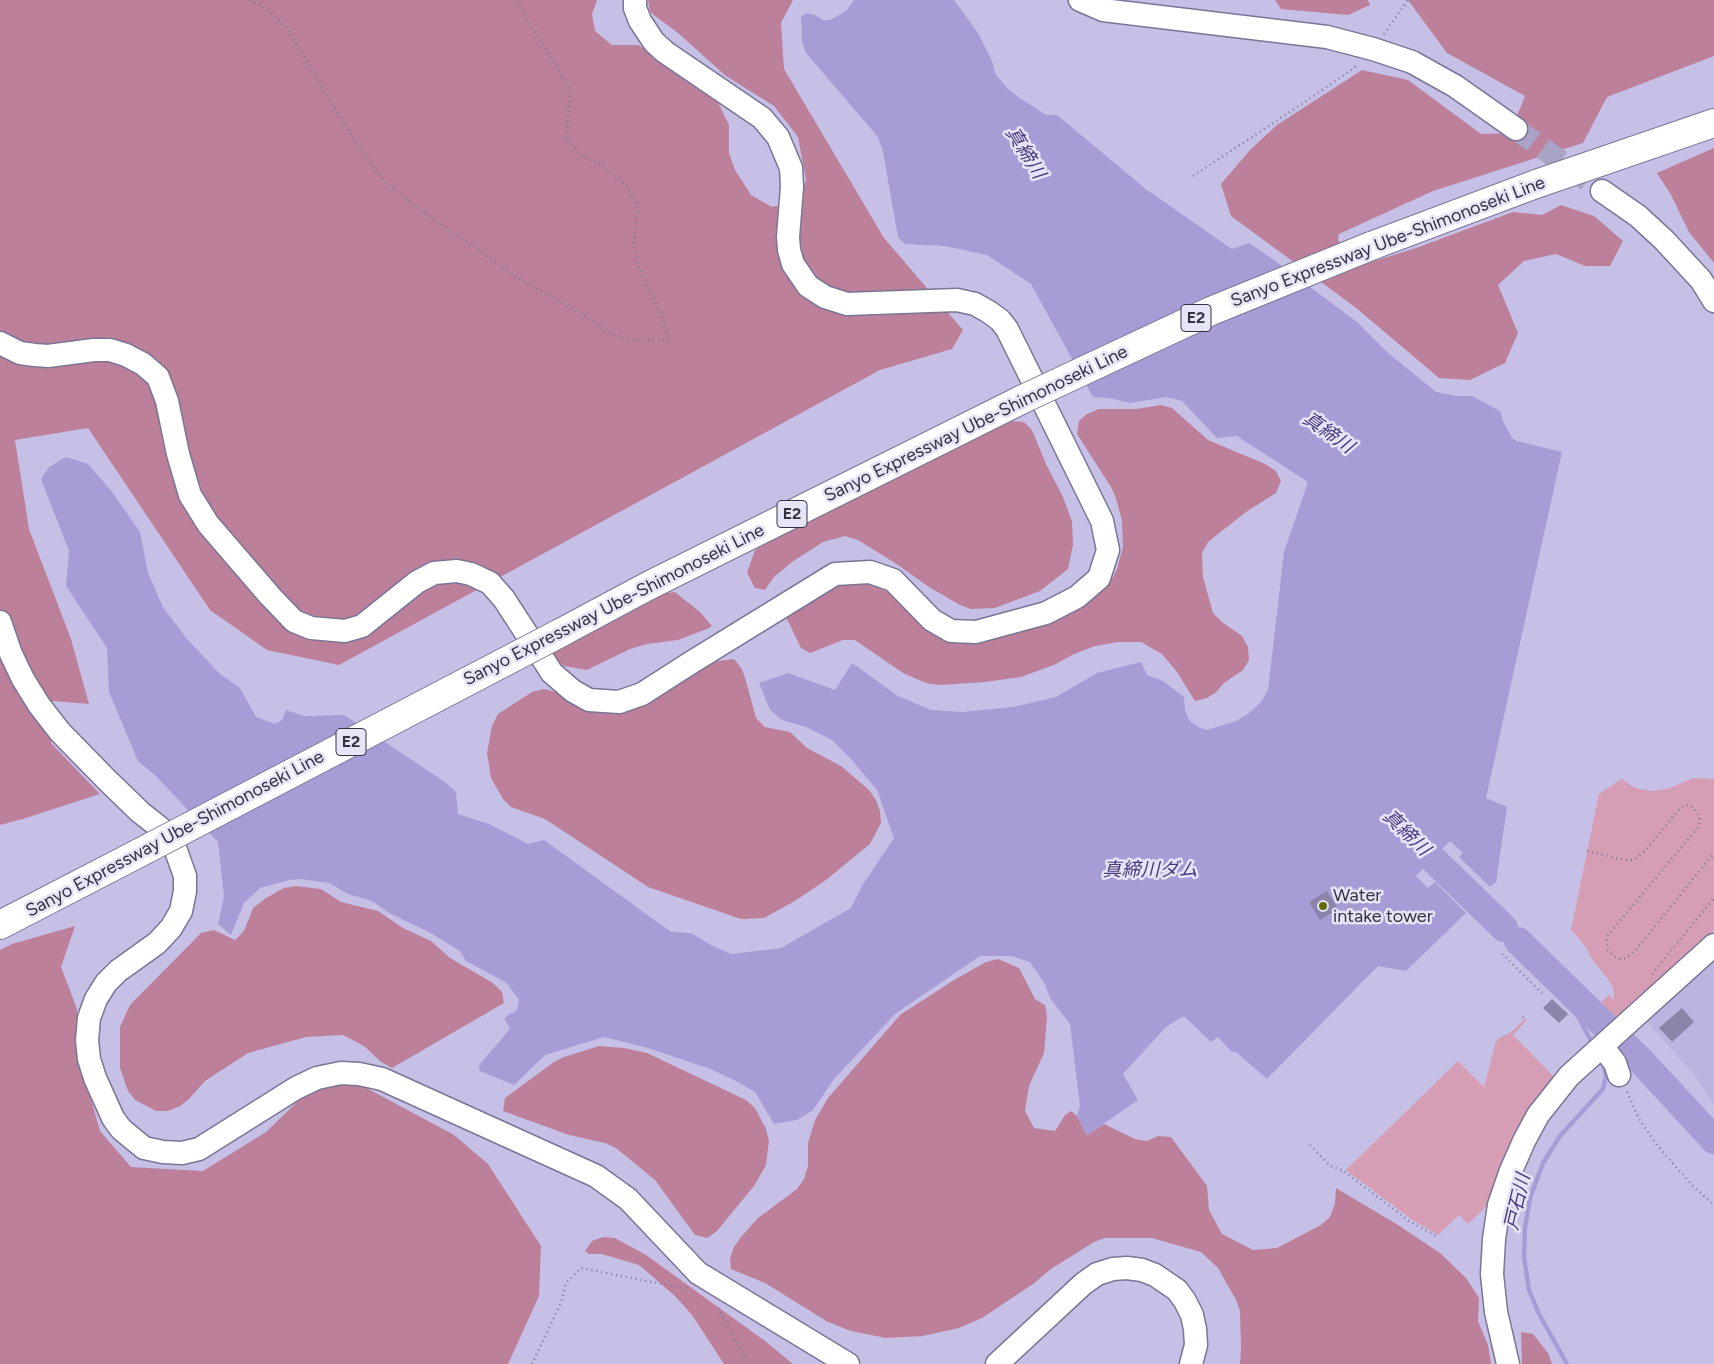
<!DOCTYPE html>
<html>
<head>
<meta charset="utf-8">
<style>
	body { margin:0 }
	canvas { display:block; background:#c6c0e6 }
</style>
</head>
<body>
<canvas width="1714" height="1364"></canvas>
<script>
const g = document.querySelector('canvas').getContext('2d');
g.lineJoin = 'round';
function paint(path, color) {
  g.fillStyle = color;
  g.fill(path, 'evenodd');
}
function toPath(rows) {
  const path = new Path2D();
  for (const r of rows) {
    path.moveTo(r[0], r[1]);
    for (let i = 2; i < r.length; i += 2) path.lineTo(r[i], r[i + 1]);
  }
  return path;
}
function stroke(path, color, width, dash) {
  g.strokeStyle = color;
  g.lineWidth = width;
  g.lineCap = dash ? 'butt' : 'round';
  g.setLineDash(dash || []);
  g.stroke(path);
}
function write(font, color, halo, rows, align = 'center') {
  g.font = font + ' Figtree,"Noto Sans JP",sans-serif';
  g.lineWidth = 5;
  g.setLineDash([]);
  g.textBaseline = 'middle';
  g.strokeStyle = halo;
  g.fillStyle = color;
  for (const [text, x, y, turn = 0] of rows) {
    g.save();
    g.translate(x, y);
    g.rotate((+turn || 0) * Math.PI / 180);
    g.textAlign = isNaN(turn) ? turn : align;
    if (halo) g.strokeText(text, 0, 0);
    g.fillText(text, 0, 0);
    g.restore();
  }
}
paint(toPath([
	[1714,945,1714,1104,1694,1075,1639,1012]
]), '#bbb3e0');
paint(toPath([
	[1693,778,1714,779,1714,930,1618,1022,1600,1003,1609,995,1614,1000,1613,987,1610,982,1589,955,1589,952,1579,938,1571,930,1599,794,1622,779,1635,788,1651,791,1668,789],
	[1525,1019,1527,1020,1513,1035,1557,1080,1494,1199,1468,1224,1459,1215,1438,1235,1411,1219,1346,1170,1458,1061,1484,1087,1496,1041,1501,1037,1510,1033]
]), '#d59eb4');
paint(toPath([
	[0,0,597,0,592,14,595,31,612,45,638,45,712,90,729,125,729,153,735,170,751,195,772,207,798,201,806,180,798,137,774,106,726,76,678,33,650,12,648,0,793,0,781,23,784,69,884,238,963,330,952,349,880,370,339,665,267,650,210,610,88,428,15,440,29,529,71,639,89,704,53,701,51,743,100,794,26,818,0,825],
	[1275,0,1368,0,1370,5,1348,15,1281,9],
	[1408,0,1714,0,1714,56,1607,97,1583,143,1433,191,1339,234,1338,240,1355,267,1416,248,1513,212,1542,215,1561,205,1594,216,1623,241,1610,266,1585,266,1556,254,1524,261,1498,285,1518,333,1505,363,1470,380,1439,378,1355,307,1231,216,1221,184,1250,150,1277,125,1362,70,1408,80,1481,134,1510,133,1525,96,1447,53],
	[1714,148,1714,263,1689,232,1671,195,1657,173],
	[1161,405,1172,408,1208,440,1265,464,1276,471,1281,481,1276,493,1246,512,1208,542,1202,553,1203,577,1213,613,1222,622,1242,636,1248,647,1249,660,1243,670,1224,683,1216,692,1207,698,1195,701,1177,672,1162,654,1141,642,1118,642,1095,646,1074,654,1054,665,1021,677,985,682,939,685,926,683,903,673,855,640,843,640,810,653,801,648,786,617,834,585,871,583,891,594,940,633,1037,626,1071,614,1093,599,1111,581,1117,569,1123,547,1122,521,1116,498,1111,487,1077,434,1079,421,1087,414,1099,409,1136,409],
	[1011,421,1024,422,1032,430,1046,464,1063,497,1072,521,1073,545,1068,569,1040,591,995,608,971,609,960,605,929,587,898,565,858,540,845,536,823,542,792,562,774,577,765,590,755,588,747,573,755,550,766,543,999,425],
	[675,592,700,612,712,626,707,629,678,640,647,644,630,649,587,670,564,666,553,660,550,652,666,593],
	[734,659,742,669,746,681,756,718,765,727,790,732,807,748,841,766,869,790,876,800,880,811,881,823,870,844,826,880,795,901,764,918,741,919,648,887,545,819,511,807,503,799,491,778,487,753,492,726,498,714,532,692,544,689,556,692,587,709,612,713,657,695,710,662],
	[296,886,321,889,341,902,378,911,403,928,431,941,450,958,493,983,502,992,504,1003,392,1068,381,1062,364,1046,343,1035,306,1037,248,1053,205,1081,189,1099,180,1106,168,1111,156,1111,135,1100,128,1091,120,1068,120,1027,130,1005,201,933,214,930,235,940,244,931,253,908,266,898,284,888],
	[75,926,61,967,77,1009,81,1064,100,1131,131,1167,203,1171,266,1132,323,1077,346,1077,454,1135,488,1164,541,1246,539,1296,508,1364,0,1364,0,950,12,944],
	[998,959,1019,968,1035,999,1045,1005,1047,1017,1044,1053,1029,1086,1025,1111,1034,1128,1055,1131,1065,1115,1071,1111,1077,1116,1087,1135,1104,1124,1135,1139,1147,1141,1158,1136,1171,1137,1207,1186,1209,1210,1222,1234,1253,1250,1277,1248,1321,1225,1330,1217,1335,1203,1336,1188,1398,1225,1440,1253,1466,1278,1479,1298,1478,1321,1488,1345,1491,1364,1240,1364,1241,1348,1240,1311,1236,1300,1218,1268,1201,1252,1152,1238,1105,1238,1094,1242,1051,1269,1033,1284,982,1318,959,1328,923,1336,886,1338,851,1331,828,1322,765,1283,731,1269,730,1258,734,1247,741,1237,758,1218,797,1189,804,1179,808,1166,808,1143,815,1120,828,1098,900,1015,954,980,986,962],
	[599,1046,624,1048,647,1053,746,1100,755,1108,766,1129,769,1141,766,1165,754,1186,717,1231,707,1238,695,1235,655,1180,616,1148,605,1143,569,1135,503,1111,505,1098,554,1062,564,1057],
	[603,1237,615,1238,646,1255,765,1341,793,1364,724,1364,692,1315,675,1296,639,1265,602,1254,589,1254,585,1251,592,1241],
	[1521,1332,1533,1334,1548,1353,1552,1364,1522,1364]
]), '#bd809a');
paint(toPath([
	[854,0,954,0,978,33,992,61,996,75,1008,89,1021,99,1046,115,1057,115,1147,190,1232,249,1249,243,1274,260,1357,322,1387,352,1436,392,1457,396,1472,396,1500,411,1503,421,1512,438,1517,441,1562,452,1486,798,1507,807,1496,882,1490,887,1459,857,1463,853,1450,841,1416,876,1428,888,1435,882,1466,913,1406,971,1378,966,1267,1079,1236,1052,1232,1052,1218,1037,1211,1042,1184,1016,1166,1027,1123,1074,1138,1100,1087,1135,1077,1116,1080,1106,1070,1024,1050,998,1045,984,1030,962,1011,956,980,956,895,1014,834,1079,813,1110,797,1120,774,1124,755,1092,736,1081,710,1069,648,1048,604,1037,545,1055,514,1085,480,1071,479,1065,510,1029,504,1018,517,1010,519,1000,507,983,466,961,460,951,429,932,391,914,372,901,348,894,329,883,301,879,289,880,260,888,244,903,231,935,218,924,224,896,218,842,156,776,138,761,109,692,107,648,66,586,69,551,41,479,49,467,66,457,88,464,112,492,140,532,148,573,163,607,187,639,220,674,240,688,256,717,275,724,282,720,286,710,304,716,344,715,445,782,456,792,458,814,489,824,528,844,544,840,671,932,691,933,711,945,731,954,781,948,851,908,862,886,894,838,877,790,851,759,832,740,806,727,782,720,770,710,759,683,788,673,835,690,852,663,898,696,931,710,962,712,1013,707,1056,697,1097,673,1141,662,1147,675,1163,681,1184,697,1185,710,1189,720,1198,727,1207,730,1236,721,1248,714,1261,702,1268,690,1284,552,1308,482,1237,436,1217,438,1182,401,1167,397,1129,403,1110,398,1093,397,1031,284,987,255,945,246,905,244,898,237,883,152,878,137,806,53,802,41,801,16,807,13,815,15,823,20,830,20,846,11]
]), '#a79cd6');
stroke(toPath([
	[1579,1001,1571,1009,1577,1014,1593,1045],
	[1567,1364,1539,1314,1529,1290,1524,1257,1525,1228,1530,1198,1543,1163,1560,1136,1603,1089,1606,1077,1605,1070,1602,1063]
]), '#a79cd6', 4.5);
stroke(toPath([
	[1406,833,1504,928],
	[1518,941,1641,1061,1714,1140]
]), '#a79cd6', 28);
paint(toPath([
	[1327,891,1338,909,1320,920,1309,902],
	[1552,999,1568,1014,1559,1023,1543,1008],
	[1682,1008,1694,1022,1672,1042,1659,1028]
]), '#8b86a9');
stroke(toPath([
	[1516,129,1602,191]
]), '#a9a4c5', 22, [22, 11]);
const minor = toPath([
	[1080,0,1103,10,1327,37,1373,49,1412,62,1455,86,1516,129],
	[1602,191,1638,216,1664,240,1701,280,1714,301],
	[0,343,20,353,35,355,48,356,94,350,110,350,126,355,143,364,158,377,167,401,178,454,190,495,208,524,270,596,294,621,311,628,345,631,362,626,417,582,434,573,457,571,471,574,490,583,504,599,552,673,573,691,589,700,619,702,642,694,692,662,835,574,870,572,893,580,932,620,951,631,976,632,1046,613,1077,597,1099,578,1108,550,1102,521,1007,329,1000,320,989,312,975,304,957,300,847,304,825,297,808,286,793,264,789,250,788,237,792,187,791,168,778,137,762,118,665,52,654,42,640,21,635,8,635,0],
	[0,622,11,654,23,679,39,705,60,732,107,780,140,812,164,831,174,845,185,876,185,891,181,911,171,928,157,943,118,971,106,983,96,999,89,1018,87,1040,89,1059,95,1078,113,1118,121,1129,144,1148,163,1152,182,1153,199,1149,296,1088,317,1078,341,1073,359,1074,382,1079,596,1176,628,1199,698,1273,848,1364],
	[1602,1046,1615,1063,1619,1075],
	[997,1364,1083,1284,1097,1274,1113,1269,1127,1268,1142,1270,1155,1275,1177,1290,1185,1301,1192,1315,1195,1329,1196,1345,1191,1364],
	[1508,1364,1496,1312,1492,1274,1494,1239,1499,1205,1510,1173,1524,1141,1538,1115,1569,1076,1714,945]
]);
const highway = toPath([
	[1371,246,1536,184,1714,123],
	[562,632,648,586,1023,399],
	[0,925,141,852]
]);
stroke(minor, '#7a7496', 25);
stroke(highway, '#7a7496', 30);
stroke(toPath([
	[250,0,267,9,288,29,349,132,383,180,413,205,528,284,581,313,605,331,630,340,669,340,662,316,638,265,634,243,638,206,626,184,601,165,580,155,566,138,571,90,516,0],
	[1384,34,1408,0],
	[1193,176,1308,100,1351,70,1357,65],
	[1587,851,1625,860,1634,860,1645,851,1681,807,1686,805,1693,807,1700,817,1699,826,1696,830,1608,935,1606,942,1608,950,1613,956,1620,959,1626,958,1635,951,1714,853],
	[1502,954,1542,993],
	[1652,974,1714,898],
	[1523,1017,1526,1021],
	[1627,1092,1639,1119,1660,1149,1693,1186,1714,1205],
	[1310,1145,1330,1166,1344,1171,1409,1221,1436,1236],
	[718,1308,748,1364],
	[532,1364,561,1303,566,1283,581,1268,687,1289]
]), '#7d7993', 2.5, [1, 4]);
stroke(minor, '#fff', 22);
stroke(highway, '#fff', 28);
const highwayBridge = toPath([
	[1023,399,1211,311,1371,246],
	[141,852,562,632]
]);
stroke(highwayBridge, '#7a7496', 30, []);
stroke(highwayBridge, '#fff', 28);
for (const [x, y, r, color] of [
	[1323,906,5,"#656909"]
]) {
  const dot = new Path2D();
  dot.arc(x, y, r, 0, 2 * Math.PI);
  g.fillStyle = color;
  g.fill(dot);
  stroke(dot, '#e6e4f7', 2);
}
for (const [x, y, w] of [
	[1196,318,30],
	[792,514,30],
	[351,742,30]
]) {
  const box = new Path2D();
  box.roundRect(x - w / 2, y - 13.5, w, 27, 4);
  g.fillStyle = '#e6e4f7';
  g.fill(box);
  stroke(box, '#353342', 1);
}
write('bold 16px', '#353342', null, [
	["E2",1196,318],
	["E2",792,514],
	["E2",351,742]
]);
write('18px', '#353342', '#e6e4f7', [
	["Sanyo Expressway Ube-Shimonoseki Line",1388,242,-21],
	["Sanyo Expressway Ube-Shimonoseki Line",976,424,-26],
	["Sanyo Expressway Ube-Shimonoseki Line",614,605,-27],
	["Sanyo Expressway Ube-Shimonoseki Line",175,834,-28]
]);
write('18px', '#353342', '#e6e4f7', [
	["Water",1333,896],
	["intake tower",1333,917]
], 'left');
write('italic 19px', '#4a387d', '#e6e4f7', [
	["真締川",1025,153,58],
	["真締川",1328,433,35],
	["真締川",1406,833,44],
	["真締川ダム",1150,870],
	["戸石川",1518,1202,-77]
]);
</script>
</body>
</html>
